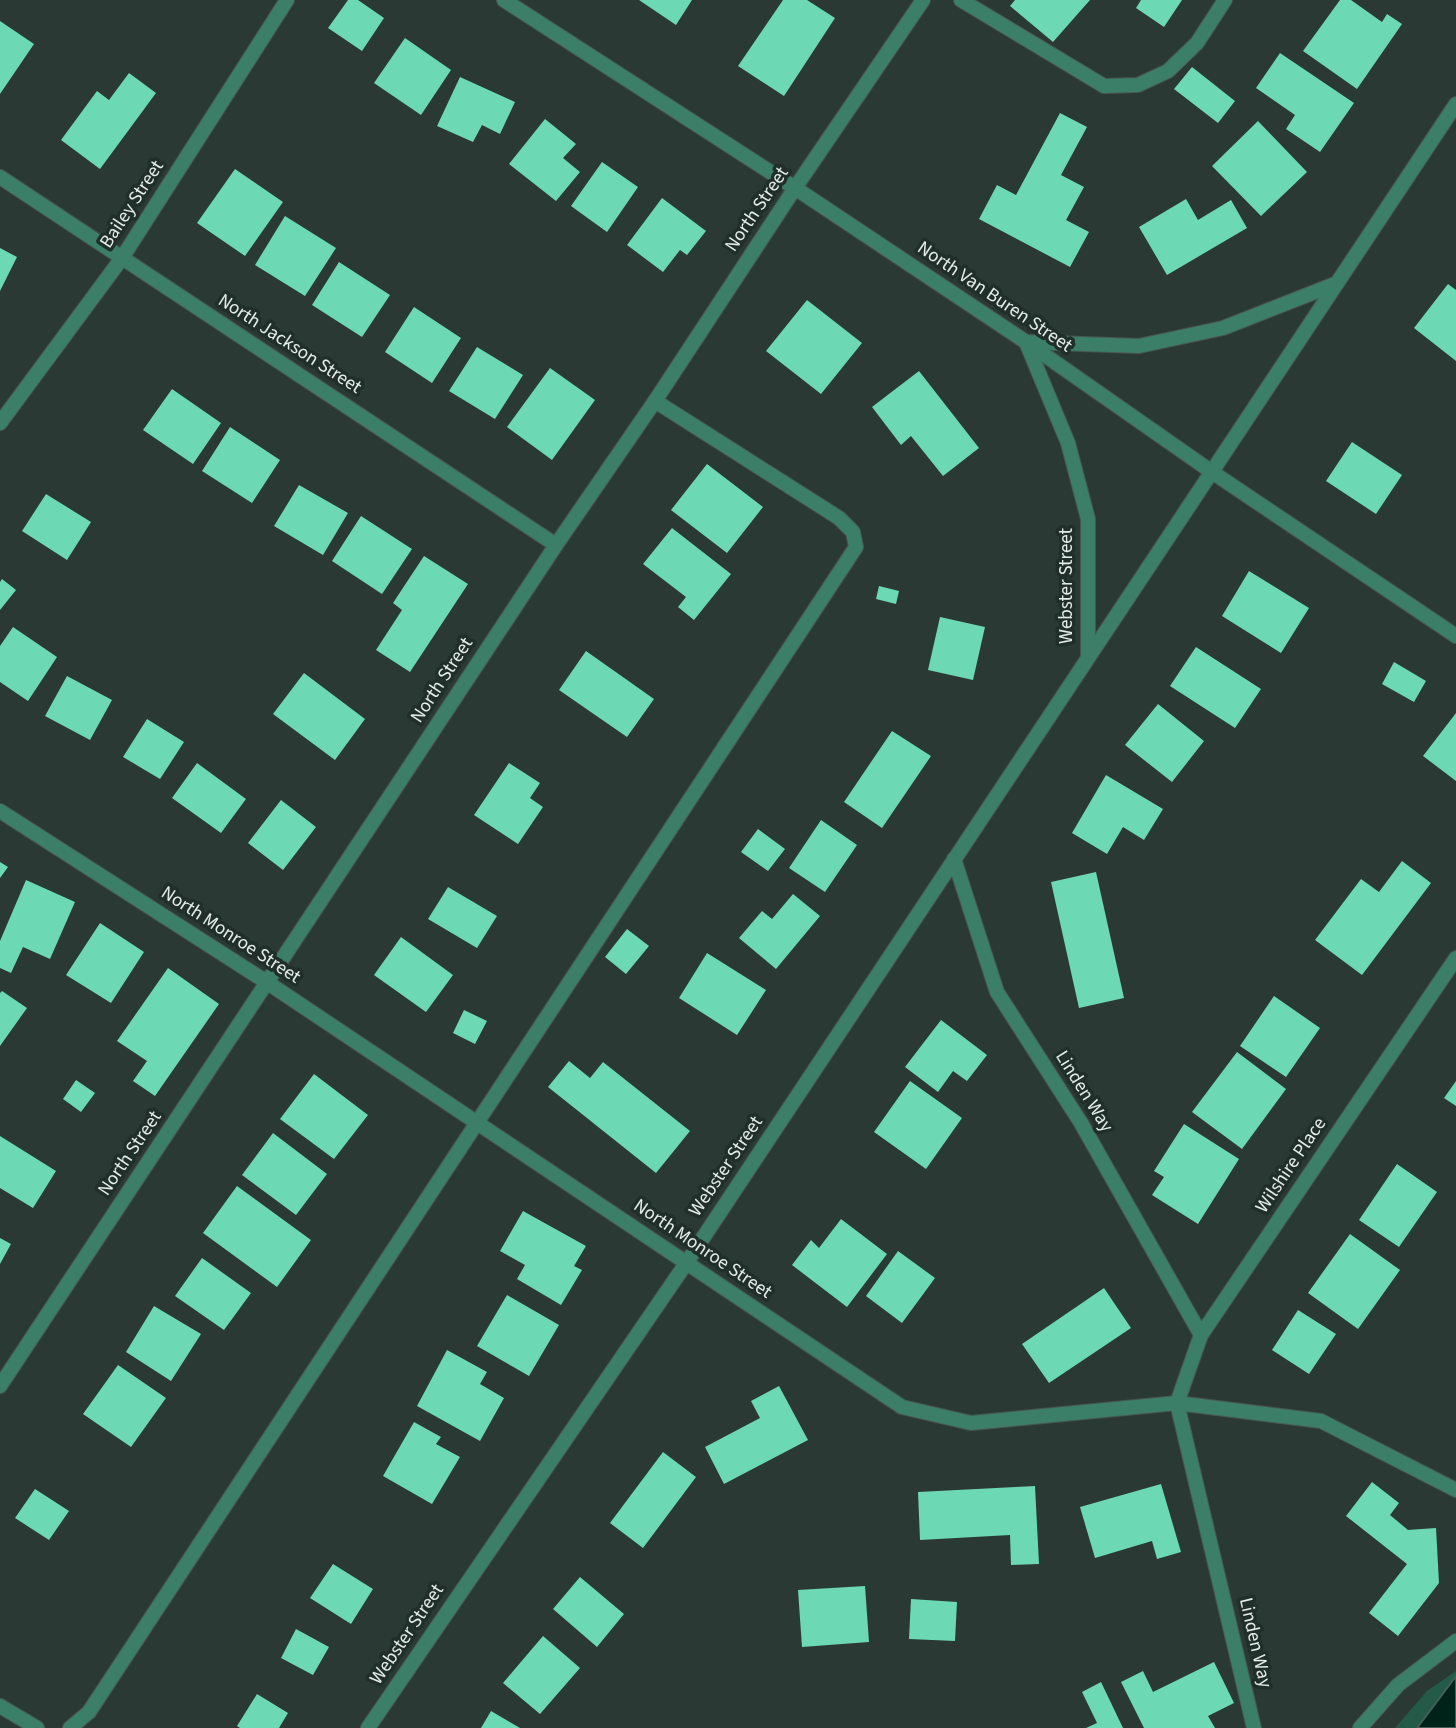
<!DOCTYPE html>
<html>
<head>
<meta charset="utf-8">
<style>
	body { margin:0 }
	canvas { display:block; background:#2b3934 }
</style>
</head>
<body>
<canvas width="1456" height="1728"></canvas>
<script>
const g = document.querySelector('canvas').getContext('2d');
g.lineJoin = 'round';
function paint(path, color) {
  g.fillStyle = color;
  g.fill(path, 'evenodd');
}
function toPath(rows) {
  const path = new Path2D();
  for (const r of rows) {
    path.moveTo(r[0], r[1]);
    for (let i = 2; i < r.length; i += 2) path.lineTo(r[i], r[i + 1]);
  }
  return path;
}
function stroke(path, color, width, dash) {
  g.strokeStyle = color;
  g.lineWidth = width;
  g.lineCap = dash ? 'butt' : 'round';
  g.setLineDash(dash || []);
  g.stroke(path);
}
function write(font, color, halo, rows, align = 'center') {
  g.font = font + ' "Source Sans 3",sans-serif';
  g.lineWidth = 7;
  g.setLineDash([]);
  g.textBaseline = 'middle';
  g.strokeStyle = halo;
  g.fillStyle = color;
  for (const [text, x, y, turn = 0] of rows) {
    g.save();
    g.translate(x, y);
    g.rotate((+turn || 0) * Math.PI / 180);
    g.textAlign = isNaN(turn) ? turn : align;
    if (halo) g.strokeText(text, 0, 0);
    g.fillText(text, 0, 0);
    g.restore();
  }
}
paint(toPath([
	[1456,1671,1456,1728,1395,1728,1427,1691]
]), '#245a48');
const water = toPath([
	[1456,1676,1456,1728,1417,1728,1456,1676]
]);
paint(water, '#002319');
stroke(water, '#445f57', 2);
paint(toPath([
	[348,0,358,0,384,18,362,51,328,28],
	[639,0,692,0,676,25],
	[783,0,807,0,835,18,784,96,738,66],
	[1015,0,1090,0,1053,42,1010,6],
	[1141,0,1182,0,1164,27,1136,8],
	[1340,0,1351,0,1382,22,1387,14,1402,24,1357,89,1303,51],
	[0,21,34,44,0,94],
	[405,38,451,70,421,115,374,83],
	[1280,53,1354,103,1320,152,1286,129,1295,115,1256,88],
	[1192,67,1235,101,1218,123,1174,89],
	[129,73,156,93,100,169,61,140,97,91,109,100],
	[460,77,515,102,500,134,482,125,473,142,437,126],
	[1060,113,1087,127,1061,175,1084,187,1066,220,1089,232,1070,267,979,219,997,185,1016,195],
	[545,119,576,144,563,158,580,172,556,201,509,164],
	[1258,121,1307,172,1261,216,1212,166],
	[602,162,638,187,607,232,571,206],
	[235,169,283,202,245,256,197,223],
	[662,198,706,231,687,255,680,250,663,272,627,245],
	[1186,199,1198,220,1231,200,1247,228,1167,275,1139,227],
	[285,216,336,248,305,296,255,265],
	[0,248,17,257,0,291],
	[339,262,390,295,362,337,312,305],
	[1448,284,1456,290,1456,361,1414,328],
	[807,300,862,343,821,394,766,351],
	[414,307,461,338,432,383,385,352],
	[477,347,523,375,495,419,449,391],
	[550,368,595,400,552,460,507,427],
	[919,371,979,448,943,476,911,436,901,445,872,407],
	[172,389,221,423,193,464,143,430],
	[230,427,280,460,252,503,202,471],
	[1352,442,1402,475,1376,514,1326,481],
	[707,464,763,507,727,553,671,510],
	[299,485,348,513,323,555,274,526],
	[46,494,91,522,67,560,22,531],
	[361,516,412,549,382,594,332,561],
	[672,528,731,574,694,620,678,607,686,597,643,564],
	[424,556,468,584,410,672,376,650,402,610,393,603],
	[1249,571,1309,608,1281,653,1222,616],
	[2,579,16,590,0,610,0,582],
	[879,586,899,591,896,604,876,599],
	[940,617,985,627,973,680,928,670],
	[13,627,57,657,28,701,0,682,0,646],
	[1196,647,1261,689,1235,728,1170,686],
	[586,651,654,699,627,737,559,690],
	[1394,662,1426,681,1414,702,1382,684],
	[304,673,365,719,335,760,273,714],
	[67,676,112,700,90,740,45,716],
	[1158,704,1204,741,1172,782,1125,745],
	[1456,713,1456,781,1423,756],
	[147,719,184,742,160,779,123,757],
	[892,731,931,756,882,828,844,802],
	[197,763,246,799,221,833,172,798],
	[509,763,540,783,530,798,543,807,518,844,474,815],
	[1106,775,1163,809,1144,840,1123,827,1107,854,1072,833],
	[281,800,316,827,283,870,248,843],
	[821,820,857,845,825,892,789,868],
	[758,829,785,849,768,871,741,852],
	[1402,861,1431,883,1362,975,1315,940,1361,879,1379,892],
	[0,862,8,867,0,878],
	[1096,872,1124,998,1079,1008,1051,882],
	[26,880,75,902,50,959,23,947,11,973,0,968,0,941],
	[448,887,497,916,477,948,428,919],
	[793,894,820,916,776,969,739,938,762,911,772,919],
	[100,923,144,952,111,1003,66,975],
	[627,929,649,946,626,974,605,957],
	[401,937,453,975,426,1012,374,975],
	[707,953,766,990,737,1035,679,998],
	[168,968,219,1004,155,1096,133,1081,147,1061,117,1041],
	[2,991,27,1008,0,1046,0,993],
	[1274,996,1320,1028,1286,1077,1240,1046],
	[464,1010,487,1021,475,1044,453,1033],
	[941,1020,987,1055,967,1081,953,1071,938,1092,905,1067],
	[1237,1052,1286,1089,1242,1149,1192,1112],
	[569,1061,590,1078,603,1062,690,1131,656,1173,548,1087],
	[314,1074,368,1115,334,1159,280,1119],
	[76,1080,95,1093,81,1112,63,1099],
	[910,1081,962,1118,926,1169,874,1132],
	[1456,1081,1456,1106,1444,1098],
	[1184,1124,1239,1159,1198,1224,1152,1195,1164,1177,1154,1171],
	[273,1133,327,1174,296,1215,242,1175],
	[0,1136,56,1171,33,1208,0,1188],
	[1397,1164,1437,1192,1399,1247,1359,1220],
	[237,1186,311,1240,277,1287,203,1233],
	[523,1211,586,1246,574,1266,582,1270,561,1305,517,1279,525,1265,500,1251],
	[841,1219,887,1254,847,1307,792,1265,811,1240,819,1248],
	[1350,1234,1400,1270,1358,1329,1308,1293],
	[0,1238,11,1244,0,1264],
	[898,1251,935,1278,902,1323,866,1296],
	[202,1258,251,1293,224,1330,175,1296],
	[1104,1288,1131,1328,1049,1383,1022,1344],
	[507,1295,559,1325,529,1376,477,1346],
	[154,1306,201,1334,171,1381,126,1352],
	[1298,1310,1336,1334,1309,1374,1272,1350],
	[447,1350,487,1372,480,1384,504,1398,480,1441,417,1406],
	[118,1365,166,1398,131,1447,83,1414],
	[779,1386,808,1440,724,1484,705,1447,760,1418,751,1401],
	[414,1422,441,1437,436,1444,460,1457,432,1504,383,1476],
	[663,1452,696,1477,643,1548,610,1523],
	[1372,1482,1399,1503,1390,1515,1408,1530,1436,1528,1439,1583,1398,1636,1369,1613,1407,1564,1346,1516],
	[1161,1484,1181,1552,1157,1559,1152,1541,1095,1558,1080,1507],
	[1035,1486,1039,1564,1011,1565,1010,1535,920,1540,918,1492],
	[35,1489,69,1511,49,1540,15,1518],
	[333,1564,373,1589,351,1624,310,1598],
	[580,1577,624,1614,597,1647,553,1609],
	[865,1586,869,1642,802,1647,798,1590],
	[911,1599,957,1602,955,1641,909,1639],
	[296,1629,329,1647,313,1675,281,1658],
	[543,1636,580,1668,540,1714,503,1683],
	[1214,1662,1234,1703,1208,1716,1215,1728,1144,1728,1121,1682,1143,1671,1153,1692],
	[1101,1682,1123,1728,1086,1728,1097,1723,1082,1692],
	[257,1694,288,1713,279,1728,240,1728,237,1726],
	[491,1711,520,1728,481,1728]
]), '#6cd8b4');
const service = toPath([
	[961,0,1104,86,1138,85,1168,71,1197,43,1225,0],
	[0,1706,37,1728],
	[70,1728,89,1712,856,547,853,532,839,518,655,401]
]);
const minor = toPath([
	[0,177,556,545],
	[0,423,122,258,287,0],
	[1088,656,1088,519,1068,443,1026,342,1139,346,1223,328,1335,284],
	[0,811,268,983,902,1407,971,1423,1177,1403,1321,1421,1456,1490],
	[954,859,997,992,1081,1123,1201,1335],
	[0,1386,556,545,655,401,795,188,923,0],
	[368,1728,687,1262,1456,104],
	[1254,1728,1177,1403,1201,1335,1456,958],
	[1360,1728,1398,1685,1456,1641]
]);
const tertiary = toPath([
	[504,0,795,188,1026,342,1212,472,1456,636]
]);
stroke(service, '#485651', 16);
stroke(minor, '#485651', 16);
stroke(tertiary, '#485651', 16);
stroke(service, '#3c7f69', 14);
stroke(minor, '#3c7f69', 14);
stroke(tertiary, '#3c7f69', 14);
write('19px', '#e3ece8', '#212f2a', [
	["Bailey Street",133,205,-57],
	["North Street",758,210,-56],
	["North Van Buren Street",994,298,34],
	["North Jackson Street",289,345,33],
	["Webster Street",1068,586,-90],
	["North Street",443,681,-57],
	["North Monroe Street",230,936,33],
	["Linden Way",1083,1092,58],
	["North Street",131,1154,-56],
	["Wilshire Place",1292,1166,-56],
	["Webster Street",727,1167,-56],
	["North Monroe Street",702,1250,34],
	["Webster Street",408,1635,-56],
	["Linden Way",1254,1643,77]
]);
</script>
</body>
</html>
